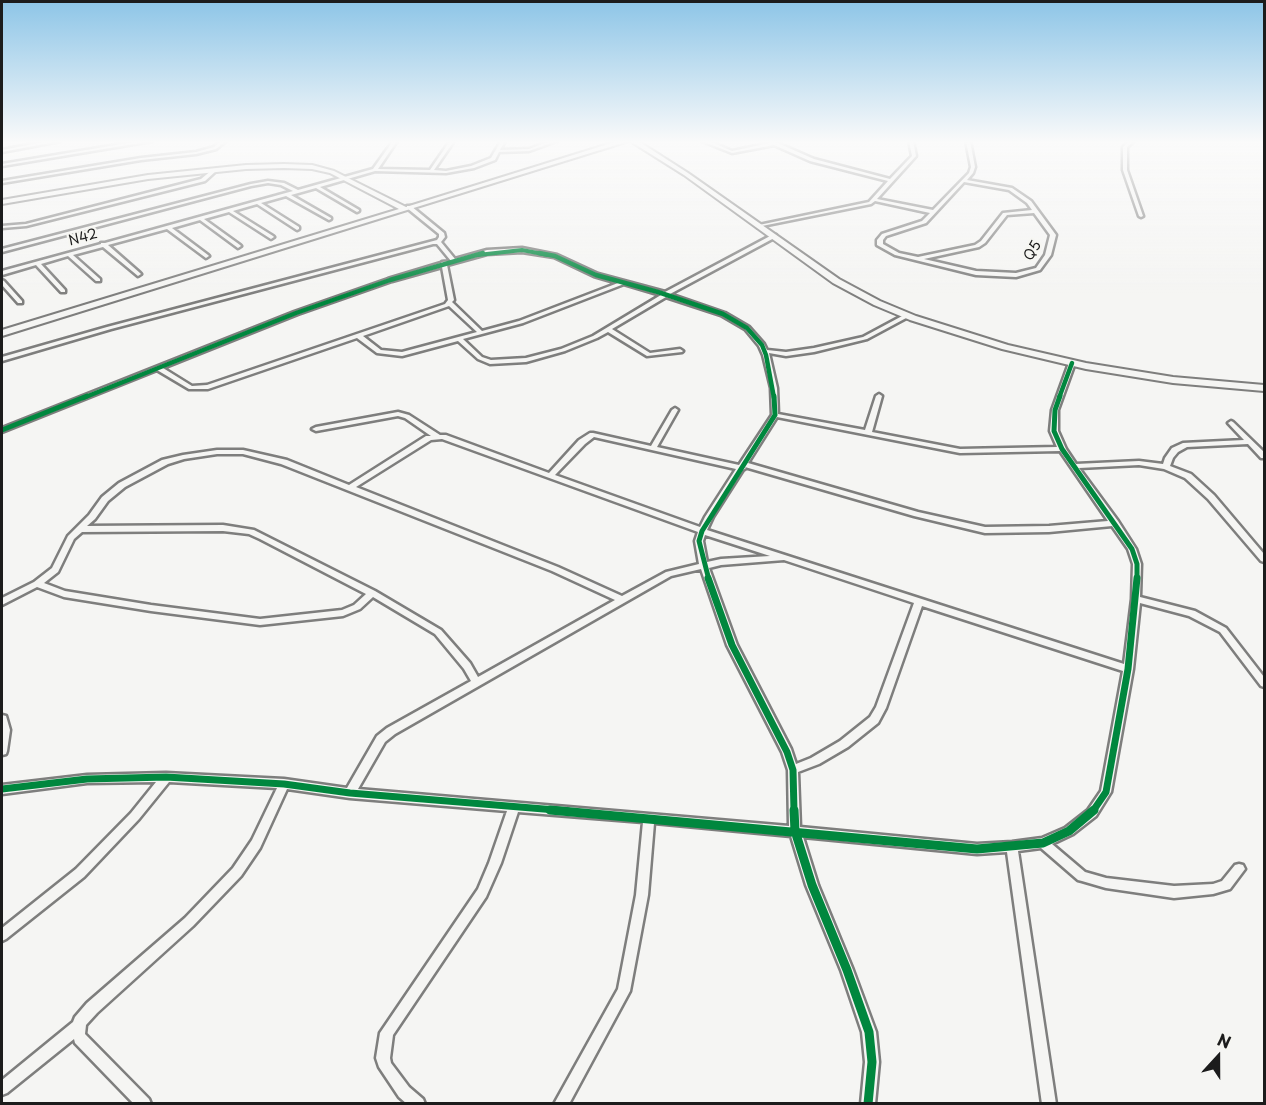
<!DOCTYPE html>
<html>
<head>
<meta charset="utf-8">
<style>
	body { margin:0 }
	#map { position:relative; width:1266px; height:1105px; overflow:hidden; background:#f5f5f3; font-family:"Playpen Sans",sans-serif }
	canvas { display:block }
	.frame { position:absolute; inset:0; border:3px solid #1c1c1c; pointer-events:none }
	.north { position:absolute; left:1188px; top:1027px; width:60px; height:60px; -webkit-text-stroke:4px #f6f6f2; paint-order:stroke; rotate:21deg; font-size:16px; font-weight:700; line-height:24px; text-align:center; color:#1c1c1c }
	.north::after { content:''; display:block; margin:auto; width:21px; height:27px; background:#1c1c1c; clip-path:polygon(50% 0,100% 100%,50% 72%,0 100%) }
</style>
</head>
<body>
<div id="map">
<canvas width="1266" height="1105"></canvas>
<div class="frame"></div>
<div class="north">N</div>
</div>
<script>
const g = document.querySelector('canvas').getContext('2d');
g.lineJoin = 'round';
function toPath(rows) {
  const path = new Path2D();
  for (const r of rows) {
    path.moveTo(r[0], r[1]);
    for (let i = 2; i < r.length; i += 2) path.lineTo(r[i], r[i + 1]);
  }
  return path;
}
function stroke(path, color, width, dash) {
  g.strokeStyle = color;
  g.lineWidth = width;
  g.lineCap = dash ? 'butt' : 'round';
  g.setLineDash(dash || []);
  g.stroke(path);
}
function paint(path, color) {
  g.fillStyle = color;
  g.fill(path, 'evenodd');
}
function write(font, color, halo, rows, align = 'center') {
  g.font = font + ' "Playpen Sans",sans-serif';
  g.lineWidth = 4.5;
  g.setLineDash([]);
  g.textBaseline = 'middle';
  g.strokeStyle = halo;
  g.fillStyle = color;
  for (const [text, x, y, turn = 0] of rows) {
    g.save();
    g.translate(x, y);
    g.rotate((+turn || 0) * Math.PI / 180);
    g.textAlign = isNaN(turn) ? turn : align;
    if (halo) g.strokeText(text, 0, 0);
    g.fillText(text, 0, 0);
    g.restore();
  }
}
const street = toPath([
	[49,141,60,141,2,152,2,150,49,141],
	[140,141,152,141,2,166,2,164,140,141],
	[221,141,226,141,216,149,196,154,141,160,2,183,2,181,141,158,196,152,214,147,221,141],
	[393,141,397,141,378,169,430,170,450,141,454,141,434,170,446,171,471,166,491,158,501,141,505,141,500,150,529,149,550,141,557,141,529,151,499,152,495,160,474,168,446,173,375,171,320,187,359,210,359,211,357,212,316,188,291,195,331,218,331,219,329,220,286,196,261,203,299,227,299,229,297,230,257,204,233,211,273,236,274,237,271,239,229,212,204,219,240,245,241,246,238,248,200,220,172,228,208,255,209,256,206,258,167,229,108,245,140,273,141,274,138,276,103,247,73,255,100,279,100,281,96,281,68,256,41,264,65,290,65,292,61,292,36,265,2,275,2,271,101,244,101,243,105,243,293,191,281,185,268,183,251,186,2,252,2,249,251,184,268,181,284,183,298,190,373,169,393,141],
	[702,141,709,141,732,151,770,143,766,141,773,141,814,159,890,179,912,156,909,141,913,141,916,156,877,199,933,210,969,173,971,167,966,141,970,141,975,167,973,173,967,180,1012,188,1031,201,1056,235,1051,255,1040,270,1016,277,976,275,895,255,877,245,877,240,882,234,922,221,930,213,875,201,871,204,757,227,757,226,759,225,869,202,888,181,810,161,774,145,732,153,702,141],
	[964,182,1009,190,1027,203,1032,210,1003,213,981,241,975,245,918,257,899,253,883,244,883,240,886,236,926,223,964,182],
	[1034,213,1050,235,1045,255,1036,268,1016,273,976,271,924,259,979,247,985,243,1007,215,1034,213],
	[1129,141,1134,141,1127,147,1127,170,1143,216,1141,217,1139,216,1123,170,1123,147,1129,141],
	[212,170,216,171,205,181,26,226,2,228,2,226,26,224,201,179,212,170],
	[407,206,411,206,444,233,445,237,441,242,455,259,487,250,522,248,557,255,598,274,665,292,772,235,776,235,776,237,670,294,725,313,749,327,764,344,767,350,786,352,814,348,863,337,904,315,908,315,908,317,867,339,814,352,786,356,769,353,777,388,778,414,865,430,876,396,879,394,882,396,872,432,960,449,1057,447,1050,431,1052,410,1069,363,1072,361,1075,363,1058,410,1058,431,1066,449,1076,464,1139,461,1163,464,1165,458,1172,448,1183,443,1244,440,1228,423,1231,421,1233,422,1264,452,1264,458,1261,458,1248,444,1187,447,1178,452,1173,458,1170,466,1191,474,1214,495,1264,554,1264,562,1261,561,1208,499,1185,478,1164,469,1139,465,1079,468,1118,521,1136,549,1141,564,1140,597,1195,611,1226,628,1264,677,1264,687,1261,686,1220,632,1189,616,1140,603,1133,669,1111,792,1096,816,1073,834,1052,844,1085,872,1106,878,1174,886,1213,884,1222,881,1235,865,1239,864,1243,865,1245,869,1230,889,1213,894,1174,898,1106,888,1082,881,1078,880,1041,848,1018,851,1056,1104,1042,1104,1007,852,977,854,803,837,818,885,853,970,876,1032,879,1062,875,1104,861,1104,865,1062,862,1032,841,970,806,885,791,836,654,823,648,895,630,991,569,1104,554,1104,618,989,636,895,643,822,518,812,501,863,486,897,393,1035,390,1058,391,1063,409,1087,423,1099,425,1104,407,1104,399,1097,379,1067,376,1058,380,1033,478,889,489,863,507,811,350,798,287,789,260,848,241,876,193,926,97,1013,86,1025,85,1034,149,1099,151,1104,134,1104,75,1043,74,1039,7,1093,2,1095,2,1080,73,1022,75,1017,87,1003,185,918,233,868,252,840,277,788,169,782,139,819,84,877,6,939,2,941,2,928,76,869,131,813,156,782,87,783,2,794,2,785,87,775,166,773,284,779,347,788,377,736,387,728,471,681,464,669,435,634,373,597,360,609,343,616,260,625,151,611,64,597,37,587,2,605,2,598,34,582,52,568,68,536,89,515,102,497,119,483,162,460,183,455,217,450,243,450,287,460,349,485,426,436,431,436,405,418,398,416,316,431,312,429,316,427,398,412,409,415,440,435,446,435,549,473,579,440,590,433,593,433,651,446,672,410,675,408,678,410,657,447,739,465,772,415,771,388,763,355,759,346,745,329,721,315,666,297,612,329,650,353,680,349,683,351,682,352,647,356,608,332,597,338,565,351,526,362,490,364,478,359,458,341,402,356,377,353,357,338,208,389,189,389,157,370,2,432,2,428,294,312,388,279,441,263,442,262,451,261,437,244,433,244,111,329,2,361,2,357,107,327,437,240,439,237,439,234,407,208,407,206],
	[522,252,554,257,594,276,618,283,519,321,482,331,452,302,454,300,447,265,487,254,522,252],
	[442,267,448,300,445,304,207,385,192,386,163,368,298,314,392,281,442,267],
	[624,284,661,295,593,336,561,349,526,358,491,360,482,357,463,339,523,323,624,284],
	[449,306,477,332,402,352,381,350,363,336,449,306],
	[777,417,960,453,1060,451,1108,521,1049,526,985,527,918,512,748,463,777,417],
	[594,437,736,469,705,517,700,527,555,475,585,444,594,437],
	[442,439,698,532,695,541,699,564,666,572,622,596,558,567,356,487,431,440,442,439],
	[217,454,243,454,281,464,552,571,615,600,478,677,470,663,441,630,375,591,254,530,223,525,87,526,95,519,108,501,125,487,168,464,184,459,217,454],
	[745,467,914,516,985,533,1049,532,1112,526,1128,549,1133,564,1132,599,1124,664,707,530,713,517,743,470,746,468,745,467],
	[223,531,249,534,260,539,366,594,354,605,342,610,260,619,151,605,65,591,44,583,58,572,74,539,82,532,223,531],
	[705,535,770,556,721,559,707,562,703,541,705,535],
	[784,560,914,603,876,707,870,717,840,741,811,758,796,764,791,749,737,645,709,568,721,565,784,560],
	[701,569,727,645,782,752,788,770,789,826,358,789,385,742,395,734,664,580,671,576,701,569],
	[922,606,1123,671,1101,791,1088,810,1065,828,1042,838,1012,842,977,844,800,827,798,772,819,764,848,747,878,723,886,708,922,606],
	[2,280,4,281,22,301,22,303,18,303,2,285,2,280],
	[2,715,6,716,10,730,7,751,6,754,2,755,2,715]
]);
const secondary = toPath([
	[618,141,629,141,2,336,2,330,399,209,330,173,312,169,284,168,246,169,148,179,2,204,2,200,148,175,246,165,284,164,312,165,334,171,406,207,618,141],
	[630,141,638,141,688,173,839,279,880,301,916,316,1008,345,1086,363,1173,377,1264,385,1264,391,1173,383,1086,369,1002,349,910,320,874,305,833,283,684,175,630,141]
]);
stroke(street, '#7e7e7d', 5);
stroke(secondary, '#7e7e7d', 4);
paint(street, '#f5f5f3');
paint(secondary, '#f5f5f3');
stroke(toPath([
	[478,255,522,250,548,255]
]), '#00873e', 4);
stroke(toPath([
	[539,253,555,256,596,275,658,292,723,314,747,328,762,345,766,355,774,398],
	[83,398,296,313,390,280,483,253],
	[1059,398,1072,363]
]), '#00873e', 4.5);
stroke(toPath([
	[1060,396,1055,410,1054,431,1062,449,1132,549,1137,564,1137,580],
	[2,430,87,396],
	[709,580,699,541,702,531,775,415,774,396]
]), '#00873e', 5);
stroke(toPath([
	[708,578,732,645,787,752,793,770,794,811],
	[2,789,87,779,166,777,284,784,350,793,568,811],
	[1093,811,1106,792,1128,669,1137,578]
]), '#00873e', 7);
stroke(toPath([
	[550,810,977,849,1043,843,1069,831,1094,810],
	[794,810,795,831,812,885,847,970,869,1032,872,1062,868,1104]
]), '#00873e', 9);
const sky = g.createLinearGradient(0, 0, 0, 296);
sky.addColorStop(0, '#8dc5e7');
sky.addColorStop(0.48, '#fafafa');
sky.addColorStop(1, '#fafafa00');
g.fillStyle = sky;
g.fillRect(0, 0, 1266, 296);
write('14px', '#1c1c1c', '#f6f6f2', [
	["N42",83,238,-16],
	["Q5",1033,251,-58]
]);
</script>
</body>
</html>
